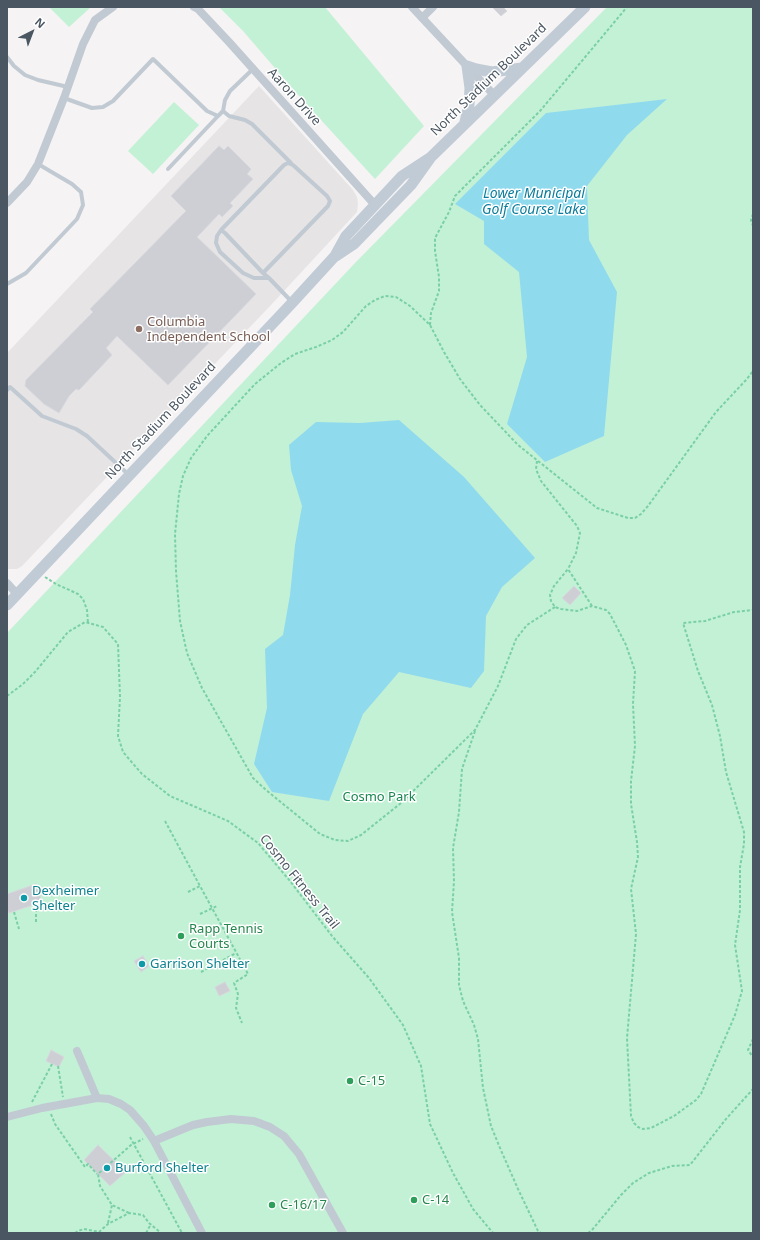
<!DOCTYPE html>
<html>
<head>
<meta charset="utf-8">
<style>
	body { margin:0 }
	#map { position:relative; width:760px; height:1240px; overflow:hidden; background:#f5f3f3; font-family:"Noto Sans",sans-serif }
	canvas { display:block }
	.frame { position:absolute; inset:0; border:8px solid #4a5661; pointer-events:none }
	.north { position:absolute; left:12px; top:12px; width:40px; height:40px; -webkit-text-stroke:3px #fff; paint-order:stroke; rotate:42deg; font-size:11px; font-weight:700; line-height:16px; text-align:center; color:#4a5661 }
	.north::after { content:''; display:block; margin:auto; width:14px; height:18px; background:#4a5661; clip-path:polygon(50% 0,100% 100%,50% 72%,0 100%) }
</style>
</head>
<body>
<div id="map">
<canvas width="760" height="1240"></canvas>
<div class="frame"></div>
<div class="north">N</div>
</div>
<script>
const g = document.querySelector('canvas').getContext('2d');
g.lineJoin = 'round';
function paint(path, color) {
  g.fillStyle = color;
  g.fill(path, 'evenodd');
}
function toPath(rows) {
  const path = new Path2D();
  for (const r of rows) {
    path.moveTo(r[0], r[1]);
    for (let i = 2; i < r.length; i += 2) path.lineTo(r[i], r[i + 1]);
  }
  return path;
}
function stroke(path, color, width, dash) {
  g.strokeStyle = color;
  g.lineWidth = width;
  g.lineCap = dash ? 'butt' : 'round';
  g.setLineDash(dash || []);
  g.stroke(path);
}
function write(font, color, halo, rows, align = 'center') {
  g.font = font + ' "Noto Sans",sans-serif';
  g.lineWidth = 3;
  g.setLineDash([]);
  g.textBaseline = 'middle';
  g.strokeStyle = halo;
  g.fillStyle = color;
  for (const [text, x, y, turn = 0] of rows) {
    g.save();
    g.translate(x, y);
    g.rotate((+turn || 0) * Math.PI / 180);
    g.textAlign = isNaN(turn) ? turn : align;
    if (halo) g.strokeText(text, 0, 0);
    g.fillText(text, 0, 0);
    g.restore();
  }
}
paint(toPath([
	[259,86,353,190,357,197,358,204,357,212,271,305,22,566,17,569,7,569,7,353]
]), '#e6e4e5');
paint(toPath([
	[49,7,91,7,69,27],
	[219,7,325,7,424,126,375,179,300,97,243,31],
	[607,7,753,7,753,1233,7,1233,7,633,355,263],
	[174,102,199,125,153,174,128,151]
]), '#c3f1d5');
paint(toPath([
	[667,99,627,135,587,186,589,240,617,292,604,436,545,462,507,424,527,357,519,272,484,244,484,221,455,204,546,113],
	[399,420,464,477,535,558,502,587,486,616,484,671,471,688,399,672,363,714,329,801,272,792,254,764,267,708,265,649,283,635,290,595,295,545,302,506,291,470,289,445,316,422,360,423]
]), '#90daee');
const building = toPath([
	[492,7,503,7,507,11,501,16,492,7],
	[219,146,224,150,228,146,251,169,247,174,253,179,230,203,233,206,222,217,219,214,197,237,256,294,168,385,117,336,106,348,112,355,79,390,76,389,69,396,59,413,44,404,25,386,26,380,93,312,90,309,186,211,171,196,219,146],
	[574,586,581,593,570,605,562,598,574,586],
	[36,884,42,902,9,913,7,909,7,894,36,884],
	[143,956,149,966,141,972,134,961,143,956],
	[225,982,230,991,219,996,215,987,225,982],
	[51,1050,64,1057,59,1067,46,1061,51,1050],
	[98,1145,126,1172,110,1186,84,1160,98,1145]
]);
paint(building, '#cdcfd5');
stroke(building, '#d7d9de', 1);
stroke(toPath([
	[753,214,751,220,753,226],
	[430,325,431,313,439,291,439,277,435,251,435,238,449,212,455,196,540,111,627,7],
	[537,461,536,469,541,481,577,526,580,533,576,553,568,569],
	[45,577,56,584,78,594,83,599,87,610,88,623],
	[592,606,568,569,554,586,550,595,551,601,555,607,561,609,577,611,592,606,606,610,610,614,626,645,635,671,633,704,635,746,631,781,631,804,637,842,638,857,631,889,636,934,627,1038,631,1116,634,1123,638,1127,643,1129,651,1128,674,1116,696,1100,701,1094,735,1015,742,991,735,945,740,910,740,867,744,844,744,832,726,772,720,736,712,705,698,671,683,623,705,621,734,612,753,610],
	[555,607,527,625,516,639,498,686,475,730,401,803,361,835,348,841,335,840,320,834,266,790,253,778,202,688,187,653,180,621,176,571,175,534,179,494,183,476,191,458,207,436,255,384,281,363,295,354,316,347,332,340,343,332,366,306,375,300,385,296,396,297,410,306,430,325,444,352,460,379,480,405,518,445,597,508,628,518,635,518,641,514,648,506,716,412,746,380,753,371],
	[7,696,23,684,35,672,68,632,85,622,103,627,118,644,120,697,118,736,123,752,142,774,170,796,228,821,258,843,290,881,332,936,369,978,403,1025,421,1066,430,1124,453,1173,473,1209,493,1233],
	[475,731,462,769,459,812,453,848,454,881,452,912,459,958,459,985,463,1001,474,1025,478,1039,483,1088,491,1126,500,1148,518,1189,538,1231,541,1233],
	[165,821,200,886],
	[188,892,200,886,248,974,234,983,238,994,236,1008,242,1023],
	[36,904,36,923],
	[14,912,19,929],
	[200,914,217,906],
	[226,932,230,930],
	[201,972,236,953],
	[753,1039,748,1050,753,1057],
	[58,1066,63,1097],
	[32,1102,52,1064],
	[51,1114,55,1124,85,1167,88,1164,97,1174],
	[130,1137,182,1233],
	[129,1213,112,1205,100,1186,98,1174,131,1145,143,1139],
	[108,1223,112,1205],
	[75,1233,78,1231,84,1229,99,1232,108,1224,129,1213,143,1215,149,1223,161,1233],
	[146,1233,151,1224],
	[588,1233,592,1230,621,1195,633,1183,649,1173,672,1166,690,1165,726,1119,753,1089]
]), '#7ad0a6', 2, [3, 2]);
stroke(toPath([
	[7,57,14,66,25,75,38,80,68,87],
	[64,98,92,108,103,107,113,101,153,59,207,111,218,116,223,111,225,100,230,91,253,69],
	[223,111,229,116,245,120,252,124,291,163],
	[168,169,218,116],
	[221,230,217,236,216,243,220,252,243,273,254,278,269,278],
	[263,273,328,206,330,201,327,196,293,165,288,163,284,165,221,230,225,233,263,273,269,278,292,302],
	[7,284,26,273,77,219,83,205,81,192,72,184,38,164],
	[7,390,10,387,42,416,76,429,87,436,129,475]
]), '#c1cad2', 4);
stroke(toPath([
	[194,7,198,9,229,42,375,205],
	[412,7,494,95],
	[422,18,433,7],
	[7,203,27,182,38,164,64,98,83,44,95,20,113,7],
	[7,583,17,594],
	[77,1051,97,1098],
	[7,1117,42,1108,97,1098,109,1099,121,1104,130,1110,144,1126,154,1141,202,1233],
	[154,1141,193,1125,207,1122,231,1119,254,1121,270,1127,284,1136,299,1154,343,1233]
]), '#c1cad2', 8);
stroke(toPath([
	[465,122,469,105,470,88,467,66,476,69,492,72,522,68],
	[336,256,354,244,411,185,431,157,585,7],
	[7,605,292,303,335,256,346,236,375,205,402,176,431,157]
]), '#c1cbd6', 11);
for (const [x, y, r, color] of [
	[139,329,4,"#8d6e63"],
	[24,898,4,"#0f9aa8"],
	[181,936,4,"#2e9e5b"],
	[142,964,4,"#0f9aa8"],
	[350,1081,4,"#2e9e5b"],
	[107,1168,4,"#0f9aa8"],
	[414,1200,4,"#2e9e5b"],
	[272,1205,4,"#2e9e5b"]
]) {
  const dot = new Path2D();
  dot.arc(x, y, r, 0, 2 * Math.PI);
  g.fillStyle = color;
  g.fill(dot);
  stroke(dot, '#fff', 1.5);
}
write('13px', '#4a5661', '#fff', [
	["North Stadium Boulevard",489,80,-44],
	["Aaron Drive",294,97,48],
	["North Stadium Boulevard",161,421,-47],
	["Cosmo Fitness Trail",299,882,51]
]);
write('13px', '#785e54', '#fff', [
	["Columbia",147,322],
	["Independent School",147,337]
], 'left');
write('13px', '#17864f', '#fff', [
	["Cosmo Park",379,797]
]);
write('13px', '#0d838f', '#fff', [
	["Dexheimer",32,891],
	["Shelter",32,906],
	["Garrison Shelter",150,964],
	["Burford Shelter",115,1168]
], 'left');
write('13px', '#27864d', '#fff', [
	["Rapp Tennis",189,929],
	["Courts",189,944],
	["C-15",358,1081],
	["C-14",422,1200],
	["C-16/17",280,1205]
], 'left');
write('italic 14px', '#0c7c9b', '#fff', [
	["Lower Municipal",534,194],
	["Golf Course Lake",534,210]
]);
</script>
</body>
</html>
